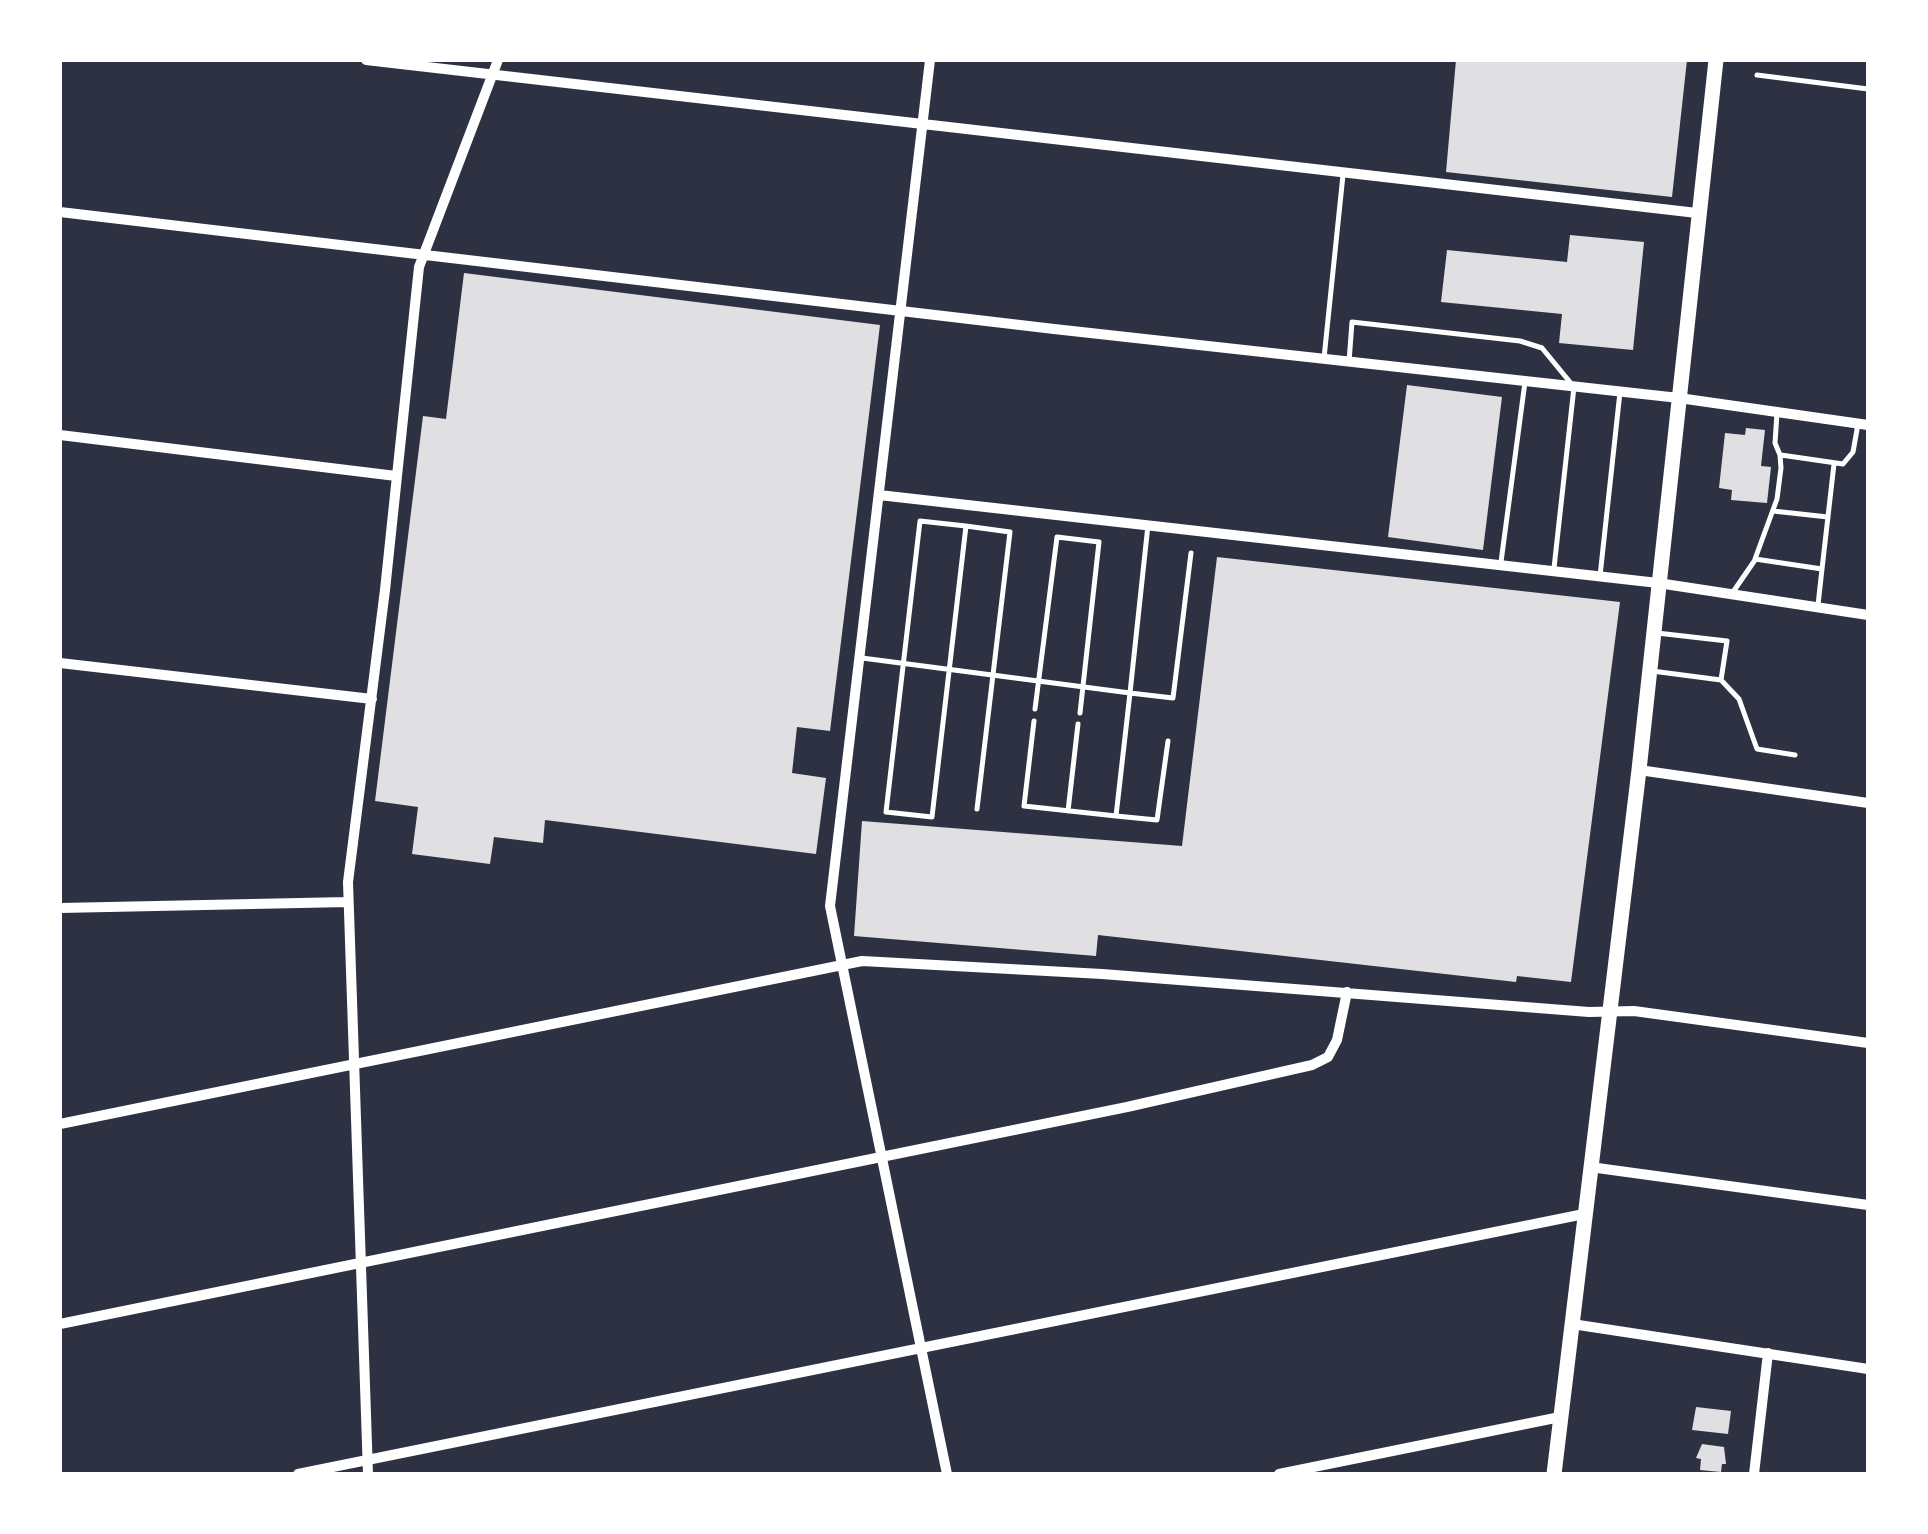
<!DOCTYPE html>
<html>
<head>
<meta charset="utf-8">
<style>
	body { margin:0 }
	#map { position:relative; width:1928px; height:1534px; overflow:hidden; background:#2d3142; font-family:Spectral,serif }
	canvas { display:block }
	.frame { position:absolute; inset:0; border:62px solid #fff; pointer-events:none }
</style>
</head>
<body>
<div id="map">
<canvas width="1928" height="1534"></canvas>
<div class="frame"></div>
</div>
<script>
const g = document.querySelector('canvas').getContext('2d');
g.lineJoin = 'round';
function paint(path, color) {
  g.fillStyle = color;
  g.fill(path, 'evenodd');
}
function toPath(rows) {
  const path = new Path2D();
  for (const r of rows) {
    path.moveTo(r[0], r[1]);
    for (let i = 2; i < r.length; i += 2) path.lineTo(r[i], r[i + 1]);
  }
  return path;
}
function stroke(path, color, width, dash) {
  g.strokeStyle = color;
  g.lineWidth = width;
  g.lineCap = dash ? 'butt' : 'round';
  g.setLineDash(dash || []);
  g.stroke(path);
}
paint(toPath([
	[1456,60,1687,60,1672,197,1446,172],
	[1570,235,1644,242,1633,350,1559,343,1562,314,1441,302,1447,250,1567,262],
	[464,273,880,325,830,731,797,727,792,773,826,778,816,854,545,820,543,843,494,837,490,864,412,854,418,807,375,801,423,416,446,419],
	[1407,385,1502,397,1483,550,1388,537],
	[1746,428,1765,430,1761,466,1771,467,1767,503,1731,500,1732,490,1719,488,1725,433,1745,435],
	[1217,557,1620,602,1571,982,1517,976,1516,982,1098,935,1096,956,854,936,862,821,1182,846],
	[1696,1407,1731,1411,1728,1434,1692,1430],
	[1702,1444,1724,1447,1726,1464,1722,1464,1721,1472,1700,1470,1701,1459,1696,1458]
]), '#e0e0e3');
stroke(toPath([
	[1757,75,1868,89],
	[1324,358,1343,175],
	[1349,362,1352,322,1520,341,1542,348,1574,387,1554,568],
	[1777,413,1775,443,1780,455,1781,468,1777,499,1755,559,1822,569,1834,464],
	[1781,455,1843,464,1853,452,1858,424],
	[1773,511,1828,517],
	[966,526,920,521,886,812,932,817,966,526,1010,532,977,809],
	[1501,562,1525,382],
	[1600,576,1620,392],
	[1733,592,1755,560],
	[1818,605,1822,569],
	[862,658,1130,693,1148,525],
	[1652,671,1721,680,1727,641,1657,633],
	[1721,680,1739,699,1757,749,1795,755],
	[1035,709,1057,537,1099,542,1080,713],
	[1034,721,1024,806,1116,816],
	[1168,741,1157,820,1116,816,1130,693,1173,698,1191,553],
	[1068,811,1078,724]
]), '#fff', 5);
stroke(toPath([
	[366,60,1697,213],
	[930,60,830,906,947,1474],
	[60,212,1054,329,1679,398,1868,425],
	[60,435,396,476],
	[879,495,1658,583,1868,615],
	[60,663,372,699],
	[1639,770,1868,803],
	[60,908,348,902],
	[60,1124,862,961,1102,974,1589,1012,1634,1011,1868,1043],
	[1590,1167,1868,1205],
	[60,1324,1127,1107,1312,1065,1328,1057,1337,1040,1347,992],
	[1572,1324,1868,1369],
	[298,1474,1584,1214],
	[368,1474,348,882,385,590,419,267,498,60],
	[1279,1474,1560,1417],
	[1754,1474,1768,1353]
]), '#fff', 10);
stroke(toPath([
	[1554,1474,1639,770,1716,60]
]), '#fff', 15);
</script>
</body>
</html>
